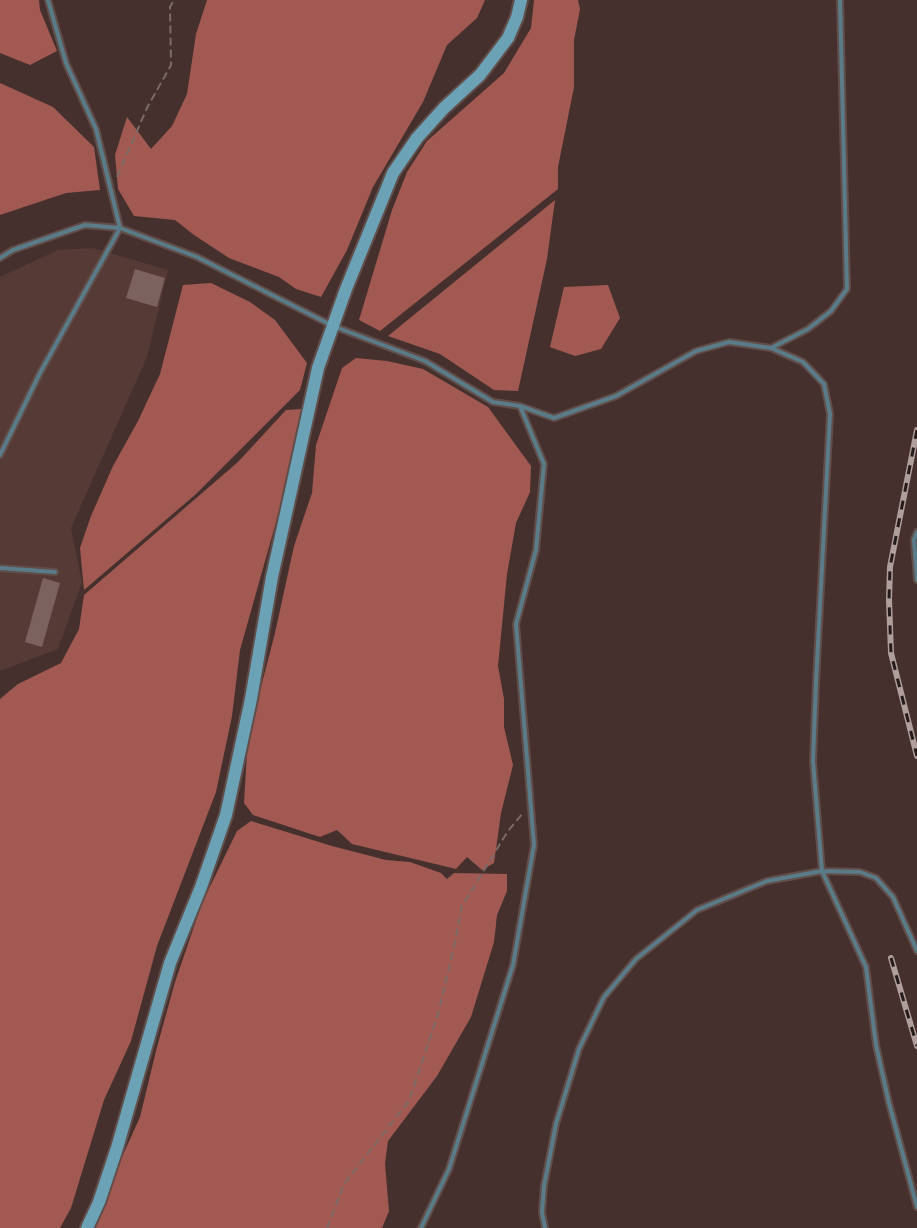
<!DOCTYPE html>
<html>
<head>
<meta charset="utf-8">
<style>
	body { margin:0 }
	canvas { display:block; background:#45302d }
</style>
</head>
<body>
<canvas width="917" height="1228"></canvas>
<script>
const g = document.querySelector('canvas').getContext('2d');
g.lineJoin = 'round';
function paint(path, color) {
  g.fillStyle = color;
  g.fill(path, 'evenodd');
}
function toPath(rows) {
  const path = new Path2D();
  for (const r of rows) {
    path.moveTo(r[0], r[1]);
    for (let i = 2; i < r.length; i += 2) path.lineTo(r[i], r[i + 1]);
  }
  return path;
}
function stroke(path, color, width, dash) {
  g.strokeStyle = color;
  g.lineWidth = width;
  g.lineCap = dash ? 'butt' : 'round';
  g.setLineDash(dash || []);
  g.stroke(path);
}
paint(toPath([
	[93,248,168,270,147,357,71,528,82,582,58,649,0,671,0,277,58,250]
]), '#563a36');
paint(toPath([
	[0,0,39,0,40,10,57,51,30,65,0,53],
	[207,0,485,0,477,18,447,45,423,102,373,187,347,250,321,297,296,289,279,277,229,258,194,235,175,220,134,216,118,189,115,155,127,117,151,149,172,126,187,94,196,34],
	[534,0,578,0,580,9,574,40,574,87,558,167,558,189,380,331,359,320,392,210,407,172,427,141,504,73,531,28],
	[0,83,53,107,94,147,100,190,66,193,0,215],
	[555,200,547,259,518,391,494,390,440,354,388,336],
	[211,283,250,302,275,320,307,363,300,390,196,494,84,590,80,548,91,516,113,466,138,421,160,374,183,285],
	[608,285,620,318,601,349,575,356,550,347,564,287],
	[356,358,387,361,423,369,488,407,531,466,530,492,516,523,507,574,498,666,504,699,504,727,513,765,501,813,494,863,482,870,467,857,456,869,352,844,337,830,320,837,253,815,244,803,247,753,253,718,275,633,294,546,312,493,316,445,342,368],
	[302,409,298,444,240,650,232,716,216,792,157,946,131,1041,104,1100,71,1208,60,1228,0,1228,0,699,18,684,61,663,79,629,84,595,238,462,286,410],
	[251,821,332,846,386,860,410,862,441,873,447,879,454,873,507,874,507,891,497,915,494,942,471,1017,437,1076,388,1141,385,1164,389,1211,382,1228,95,1228,122,1157,140,1117,157,1047,175,982,202,903,237,831]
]), '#a15951');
paint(toPath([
	[135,269,165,278,157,307,126,298],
	[43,578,60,583,42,647,25,642]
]), '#7b625f');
const lane = toPath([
	[0,258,13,250,85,225,120,228,197,257,333,326,425,361,493,402,520,406,554,418,616,396,696,351,729,342,771,348,803,362,824,384,830,414,816,682,813,761,822,871,866,967,876,1045,889,1103,917,1207],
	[771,348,808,329,831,311,847,289,840,0],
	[0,455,40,373,120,228,96,129,66,63,48,0],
	[917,532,914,540,917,580],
	[0,568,55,572],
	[421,1228,449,1169,513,965,534,845,516,624,536,550,544,464,520,406],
	[545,1228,542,1212,544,1186,556,1124,579,1049,604,997,636,959,697,910,767,881,822,871,860,872,876,878,893,897,917,951]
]);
const secondary = toPath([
	[87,1228,99,1202,117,1148,170,963,201,887,226,815,251,699,272,577,318,368,346,289,393,173,417,138,444,108,480,75,508,38,517,17,521,0]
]);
stroke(lane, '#614e4b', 8);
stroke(secondary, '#614e4b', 16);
stroke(toPath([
	[117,177,147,108,171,65,170,7,174,0],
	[327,1228,344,1184,409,1101,438,1014,455,942,462,906,508,831,523,813]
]), '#7c6a67', 2, [8, 4]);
stroke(lane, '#5a7c88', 4);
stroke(secondary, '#6ba2b6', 12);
const rail = toPath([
	[917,430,890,567,889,600,891,653,917,756],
	[891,958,917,1046]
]);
stroke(rail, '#af9e9c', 6);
stroke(rail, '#251b19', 3, [9]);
</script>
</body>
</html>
